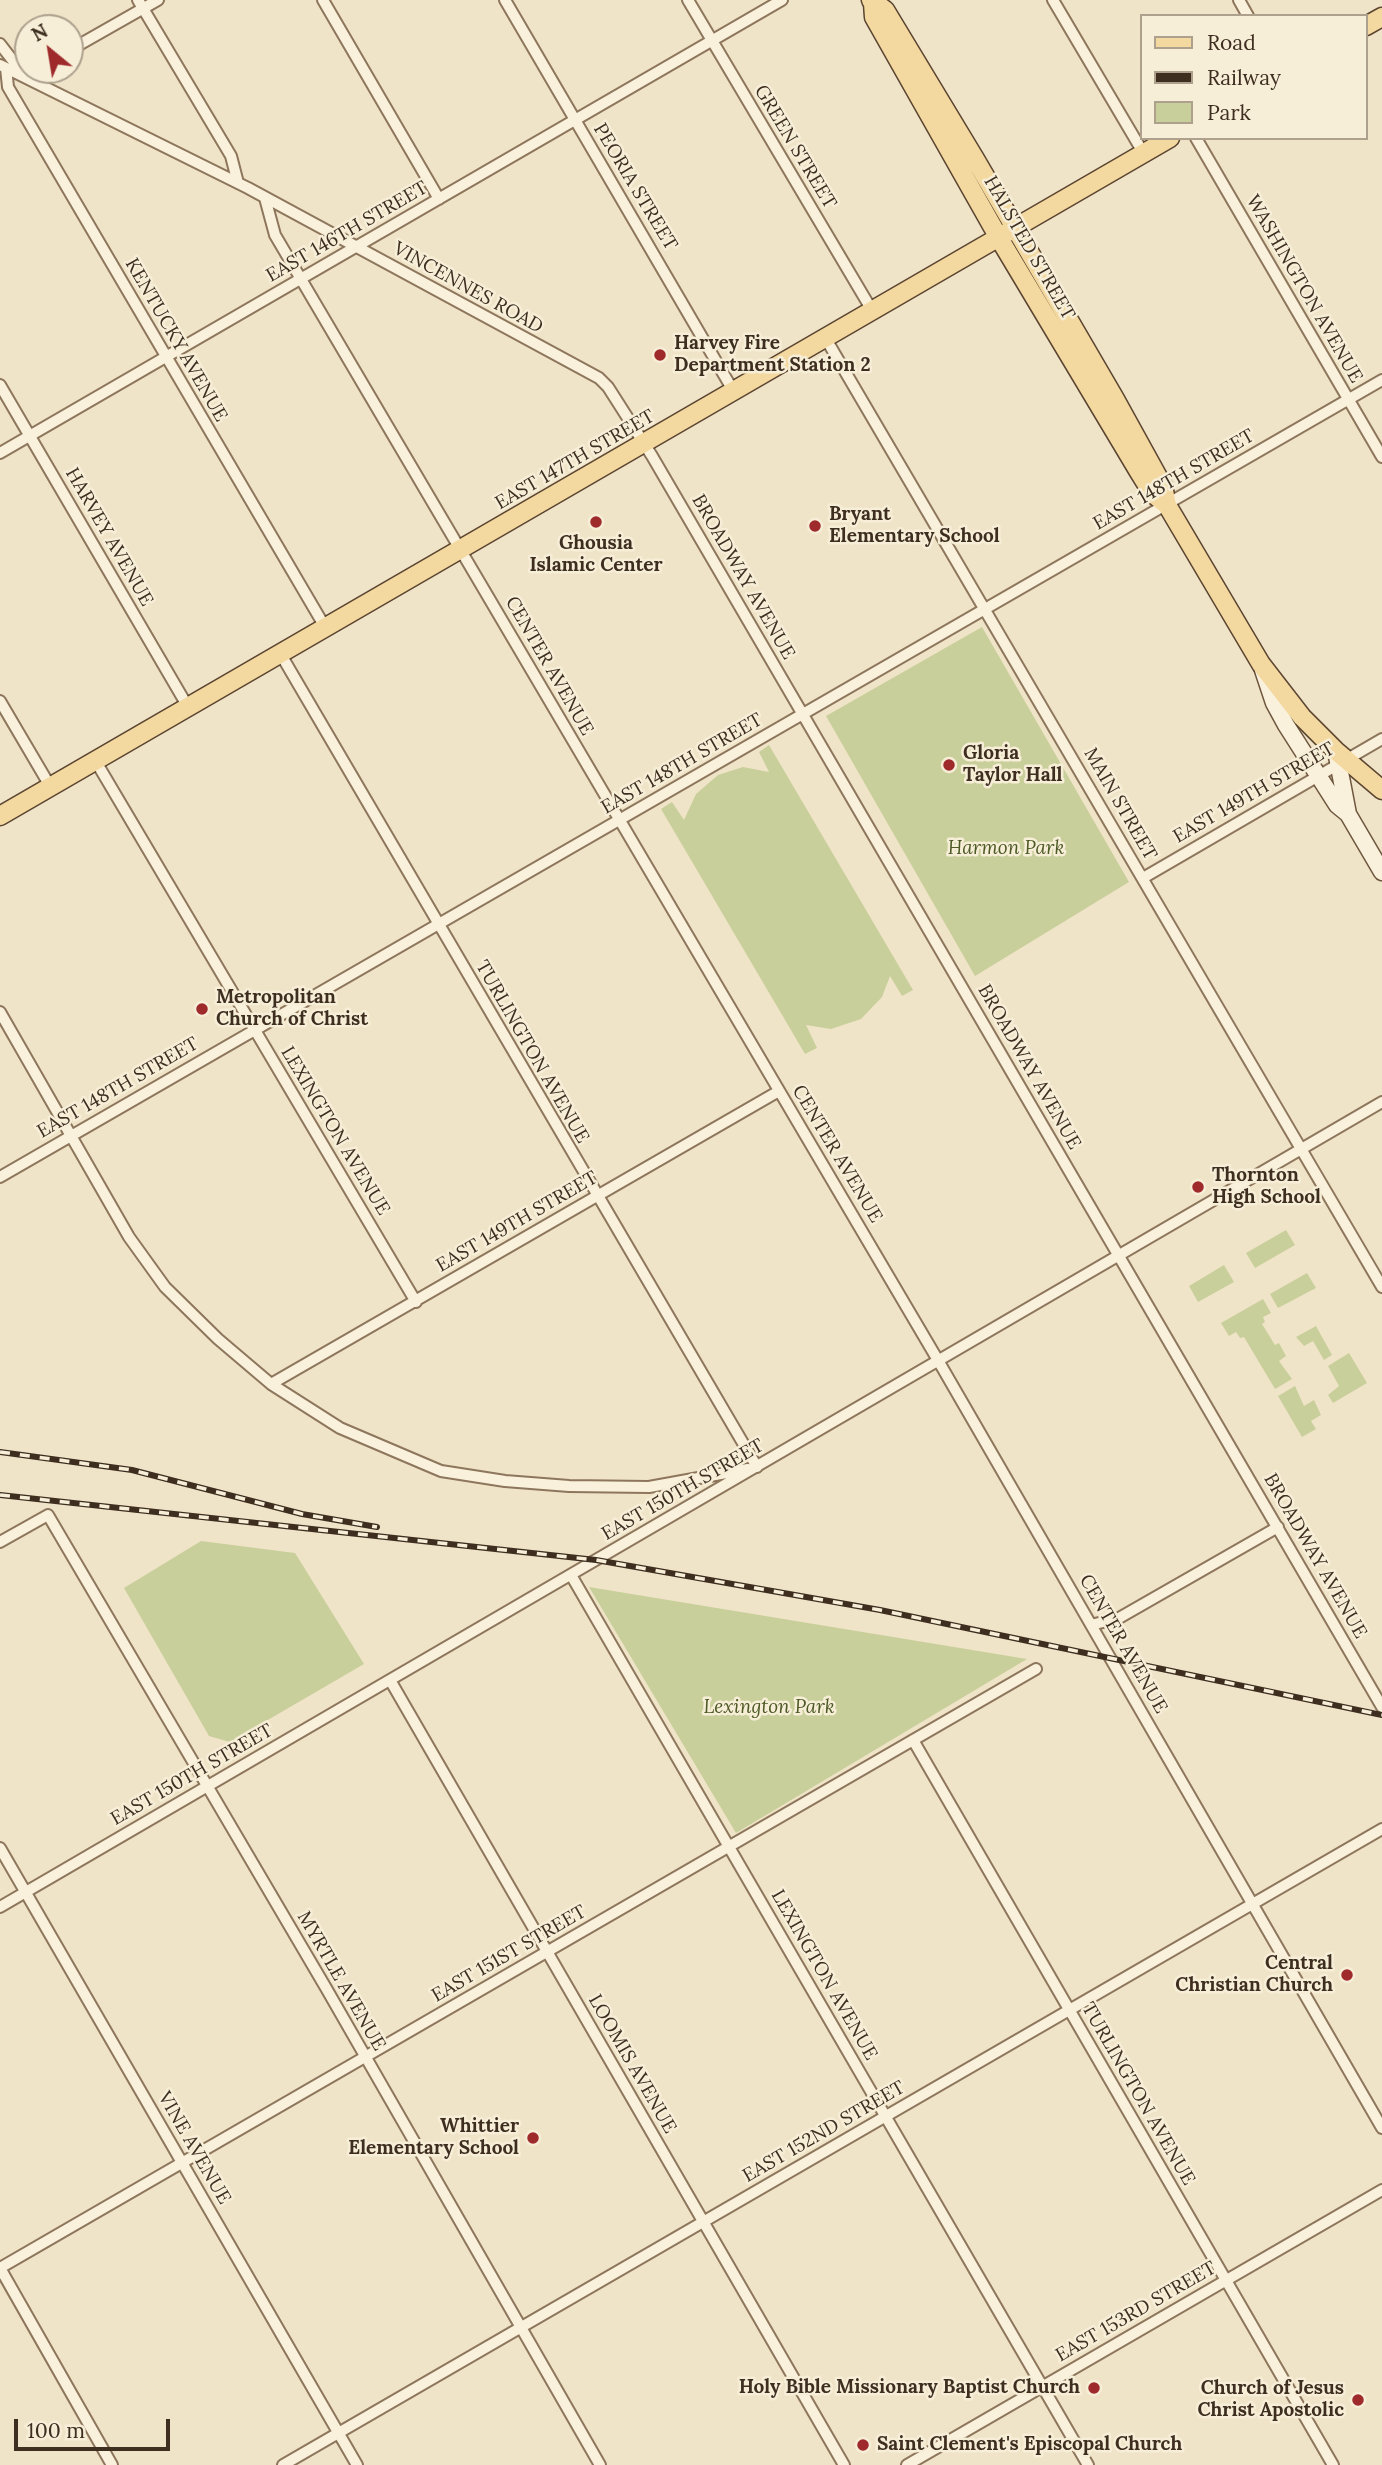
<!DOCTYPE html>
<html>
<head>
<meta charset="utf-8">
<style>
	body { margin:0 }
	#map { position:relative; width:1382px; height:2465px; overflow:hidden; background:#f0e4c8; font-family:Lora,serif }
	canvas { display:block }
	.legend { position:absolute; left:1140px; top:14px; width:228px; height:126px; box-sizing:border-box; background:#f7eed8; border:2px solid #ada18e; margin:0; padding:9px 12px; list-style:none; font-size:21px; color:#3d2e20 }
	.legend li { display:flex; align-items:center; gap:14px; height:35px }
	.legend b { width:35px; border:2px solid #ada18e }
	.north { position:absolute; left:14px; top:14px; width:70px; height:70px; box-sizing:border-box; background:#f7eed8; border:2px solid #ada18e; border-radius:50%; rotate:330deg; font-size:19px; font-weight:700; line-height:28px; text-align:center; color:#3d2e20 }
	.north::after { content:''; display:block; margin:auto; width:24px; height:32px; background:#9e2a2b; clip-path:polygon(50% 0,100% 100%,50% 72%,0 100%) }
	.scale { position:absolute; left:14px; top:2419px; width:156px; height:32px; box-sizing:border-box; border:4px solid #3d2e20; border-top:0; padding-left:9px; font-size:21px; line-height:24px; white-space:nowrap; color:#3d2e20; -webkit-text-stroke:5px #f7eed8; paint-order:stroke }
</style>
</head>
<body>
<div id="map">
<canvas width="1382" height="2465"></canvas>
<ul class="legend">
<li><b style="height:9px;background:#f3d9a0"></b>Road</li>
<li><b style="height:9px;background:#3d2e20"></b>Railway</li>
<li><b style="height:19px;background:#c9cf9b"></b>Park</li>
</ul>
<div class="north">N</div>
<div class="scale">100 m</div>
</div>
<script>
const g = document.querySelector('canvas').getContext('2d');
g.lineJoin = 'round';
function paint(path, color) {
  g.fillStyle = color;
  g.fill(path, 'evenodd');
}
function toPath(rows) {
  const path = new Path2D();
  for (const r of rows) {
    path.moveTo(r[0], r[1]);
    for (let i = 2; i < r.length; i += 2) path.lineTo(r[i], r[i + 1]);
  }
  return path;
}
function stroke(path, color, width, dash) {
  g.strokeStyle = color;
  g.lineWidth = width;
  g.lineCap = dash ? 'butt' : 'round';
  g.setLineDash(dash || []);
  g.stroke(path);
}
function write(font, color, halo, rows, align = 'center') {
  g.font = font + ' Lora,serif';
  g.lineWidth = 5;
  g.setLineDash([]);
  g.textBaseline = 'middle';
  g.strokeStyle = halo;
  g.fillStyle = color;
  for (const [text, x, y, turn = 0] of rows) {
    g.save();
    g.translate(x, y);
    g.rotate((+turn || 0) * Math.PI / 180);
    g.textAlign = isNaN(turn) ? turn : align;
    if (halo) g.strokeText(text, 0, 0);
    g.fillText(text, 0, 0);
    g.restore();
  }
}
paint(toPath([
	[982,627,1129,882,975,976,826,716],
	[769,745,913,990,902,996,890,976,882,997,861,1019,831,1029,806,1025,817,1048,805,1054,661,809,672,802,684,820,696,794,718,775,743,767,769,772,759,752],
	[1286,1230,1295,1245,1255,1268,1246,1253],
	[1224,1265,1234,1282,1198,1302,1189,1286],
	[1307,1273,1316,1288,1278,1308,1270,1294],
	[1263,1299,1271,1313,1263,1317,1265,1322,1262,1324,1275,1345,1279,1343,1286,1356,1279,1361,1292,1379,1275,1389,1244,1337,1240,1338,1236,1332,1229,1336,1221,1323],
	[1316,1326,1332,1355,1324,1360,1313,1341,1304,1346,1296,1337],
	[1349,1353,1367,1383,1333,1403,1328,1395,1339,1386,1328,1366],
	[1295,1386,1304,1406,1314,1400,1321,1415,1311,1421,1316,1429,1302,1437,1278,1396],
	[201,1541,295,1553,364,1664,230,1742,209,1736,124,1588],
	[589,1587,1027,1659,736,1833]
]), '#c9cf9b');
const street = toPath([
	[138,0,231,156,238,183],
	[323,0,439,199],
	[505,0,734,392],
	[688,0,873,312],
	[1053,0,1144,154],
	[1239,0,1248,16],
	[0,44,24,75,36,70],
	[70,50,158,0],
	[0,65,248,188,599,378,608,387,652,456,1382,1707],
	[6,68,8,87,325,627],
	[1196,138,1382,457],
	[265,198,275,235,939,1362,1382,2128],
	[826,339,1382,1287],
	[0,385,188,707],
	[0,453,782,0],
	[280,653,757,1467],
	[0,701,50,786],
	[95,760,416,1302],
	[1143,878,1382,739],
	[0,1012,129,1237,165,1287,218,1339,271,1384,340,1428,441,1471,505,1481,569,1486,649,1487,748,1469],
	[0,1177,1382,380],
	[271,1384,779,1091],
	[0,1542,48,1515,326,1988,600,2465],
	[571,1575,1088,2465],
	[1091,1625,1119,1618,1278,1527],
	[390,1680,844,2465],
	[913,1740,1333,2465],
	[0,1848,357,2465],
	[0,1907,1382,1102],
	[0,2268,1036,1669],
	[0,2268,112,2465],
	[283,2465,1382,1829],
	[907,2465,1382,2190]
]);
const secondary = toPath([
	[1263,670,1274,703,1286,725,1337,805,1348,814],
	[1336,751,1348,814,1382,872]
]);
const primary = toPath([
	[871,0,885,10,975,159,1115,399,1163,486,1167,505,1261,664,1302,717,1336,751,1382,790],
	[873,3,874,17,999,238,1139,472,1152,493,1167,505],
	[1366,26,1382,17],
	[0,816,1170,138]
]);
stroke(street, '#8d765c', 14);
stroke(secondary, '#6f573f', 19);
stroke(primary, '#5b4430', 21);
stroke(street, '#faf1dc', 10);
stroke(secondary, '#faf1dc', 16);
stroke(primary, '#f3d9a0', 18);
const rail = toPath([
	[0,1452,132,1470,302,1514,377,1527],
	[0,1495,596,1560,880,1610,1382,1715]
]);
stroke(rail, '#3d2e20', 6);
stroke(rail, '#f7eed8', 3.5, [10]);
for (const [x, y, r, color] of [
	[660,355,7,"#9e2a2b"],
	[596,522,7,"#9e2a2b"],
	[815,526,7,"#9e2a2b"],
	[949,765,7,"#9e2a2b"],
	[202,1009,7,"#9e2a2b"],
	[1198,1187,7,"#9e2a2b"],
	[1347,1975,7,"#9e2a2b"],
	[533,2138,7,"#9e2a2b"],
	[1094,2388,7,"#9e2a2b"],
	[1358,2400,7,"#9e2a2b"],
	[863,2445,7,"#9e2a2b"]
]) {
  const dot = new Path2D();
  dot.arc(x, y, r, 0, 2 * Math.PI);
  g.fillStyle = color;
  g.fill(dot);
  stroke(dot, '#f7eed8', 2.5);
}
write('19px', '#3d2e20', '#f7eed8', [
	["GREEN STREET",795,147,59],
	["PEORIA STREET",635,187,59],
	["EAST 146TH STREET",347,232,-30],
	["HALSTED STREET",1029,248,60],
	["VINCENNES ROAD",468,288,29],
	["WASHINGTON AVENUE",1304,289,60],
	["KENTUCKY AVENUE",176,340,60],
	["EAST 147TH STREET",575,460,-30],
	["EAST 148TH STREET",1174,480,-30],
	["HARVEY AVENUE",109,537,60],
	["BROADWAY AVENUE",743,577,60],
	["CENTER AVENUE",549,666,60],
	["EAST 148TH STREET",682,764,-30],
	["EAST 149TH STREET",1254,793,-30],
	["MAIN STREET",1120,804,60],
	["TURLINGTON AVENUE",532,1052,60],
	["BROADWAY AVENUE",1029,1067,60],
	["EAST 148TH STREET",118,1088,-30],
	["LEXINGTON AVENUE",335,1131,59],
	["CENTER AVENUE",837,1154,59],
	["EAST 149TH STREET",517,1222,-30],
	["EAST 150TH STREET",683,1490,-30],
	["BROADWAY AVENUE",1315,1556,60],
	["CENTER AVENUE",1123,1644,60],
	["EAST 150TH STREET",192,1775,-30],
	["EAST 151ST STREET",509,1954,-30],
	["LEXINGTON AVENUE",824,1975,60],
	["MYRTLE AVENUE",341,1981,60],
	["LOOMIS AVENUE",632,2064,60],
	["TURLINGTON AVENUE",1138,2094,60],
	["EAST 152ND STREET",824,2132,-30],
	["VINE AVENUE",194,2148,60],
	["EAST 153RD STREET",1136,2312,-30]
]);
write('bold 19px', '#3d2e20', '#f7eed8', [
	["Harvey Fire",674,344],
	["Department Station 2",674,366],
	["Bryant",829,515],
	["Elementary School",829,537],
	["Ghousia",596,544,"center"],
	["Islamic Center",596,566,"center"],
	["Gloria",963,754],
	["Taylor Hall",963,776],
	["Metropolitan",216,998],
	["Church of Christ",216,1020],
	["Thornton",1212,1176],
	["High School",1212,1198],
	["Central",1333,1964,"right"],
	["Christian Church",1333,1986,"right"],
	["Whittier",519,2127,"right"],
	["Elementary School",519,2149,"right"],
	["Holy Bible Missionary Baptist Church",1080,2388,"right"],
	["Church of Jesus",1344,2389,"right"],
	["Christ Apostolic",1344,2411,"right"],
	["Saint Clement's Episcopal Church",877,2445]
], 'left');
write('italic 19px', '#4d5a26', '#f7eed8', [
	["Harmon Park",1006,849],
	["Lexington Park",769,1708]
]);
</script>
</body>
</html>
